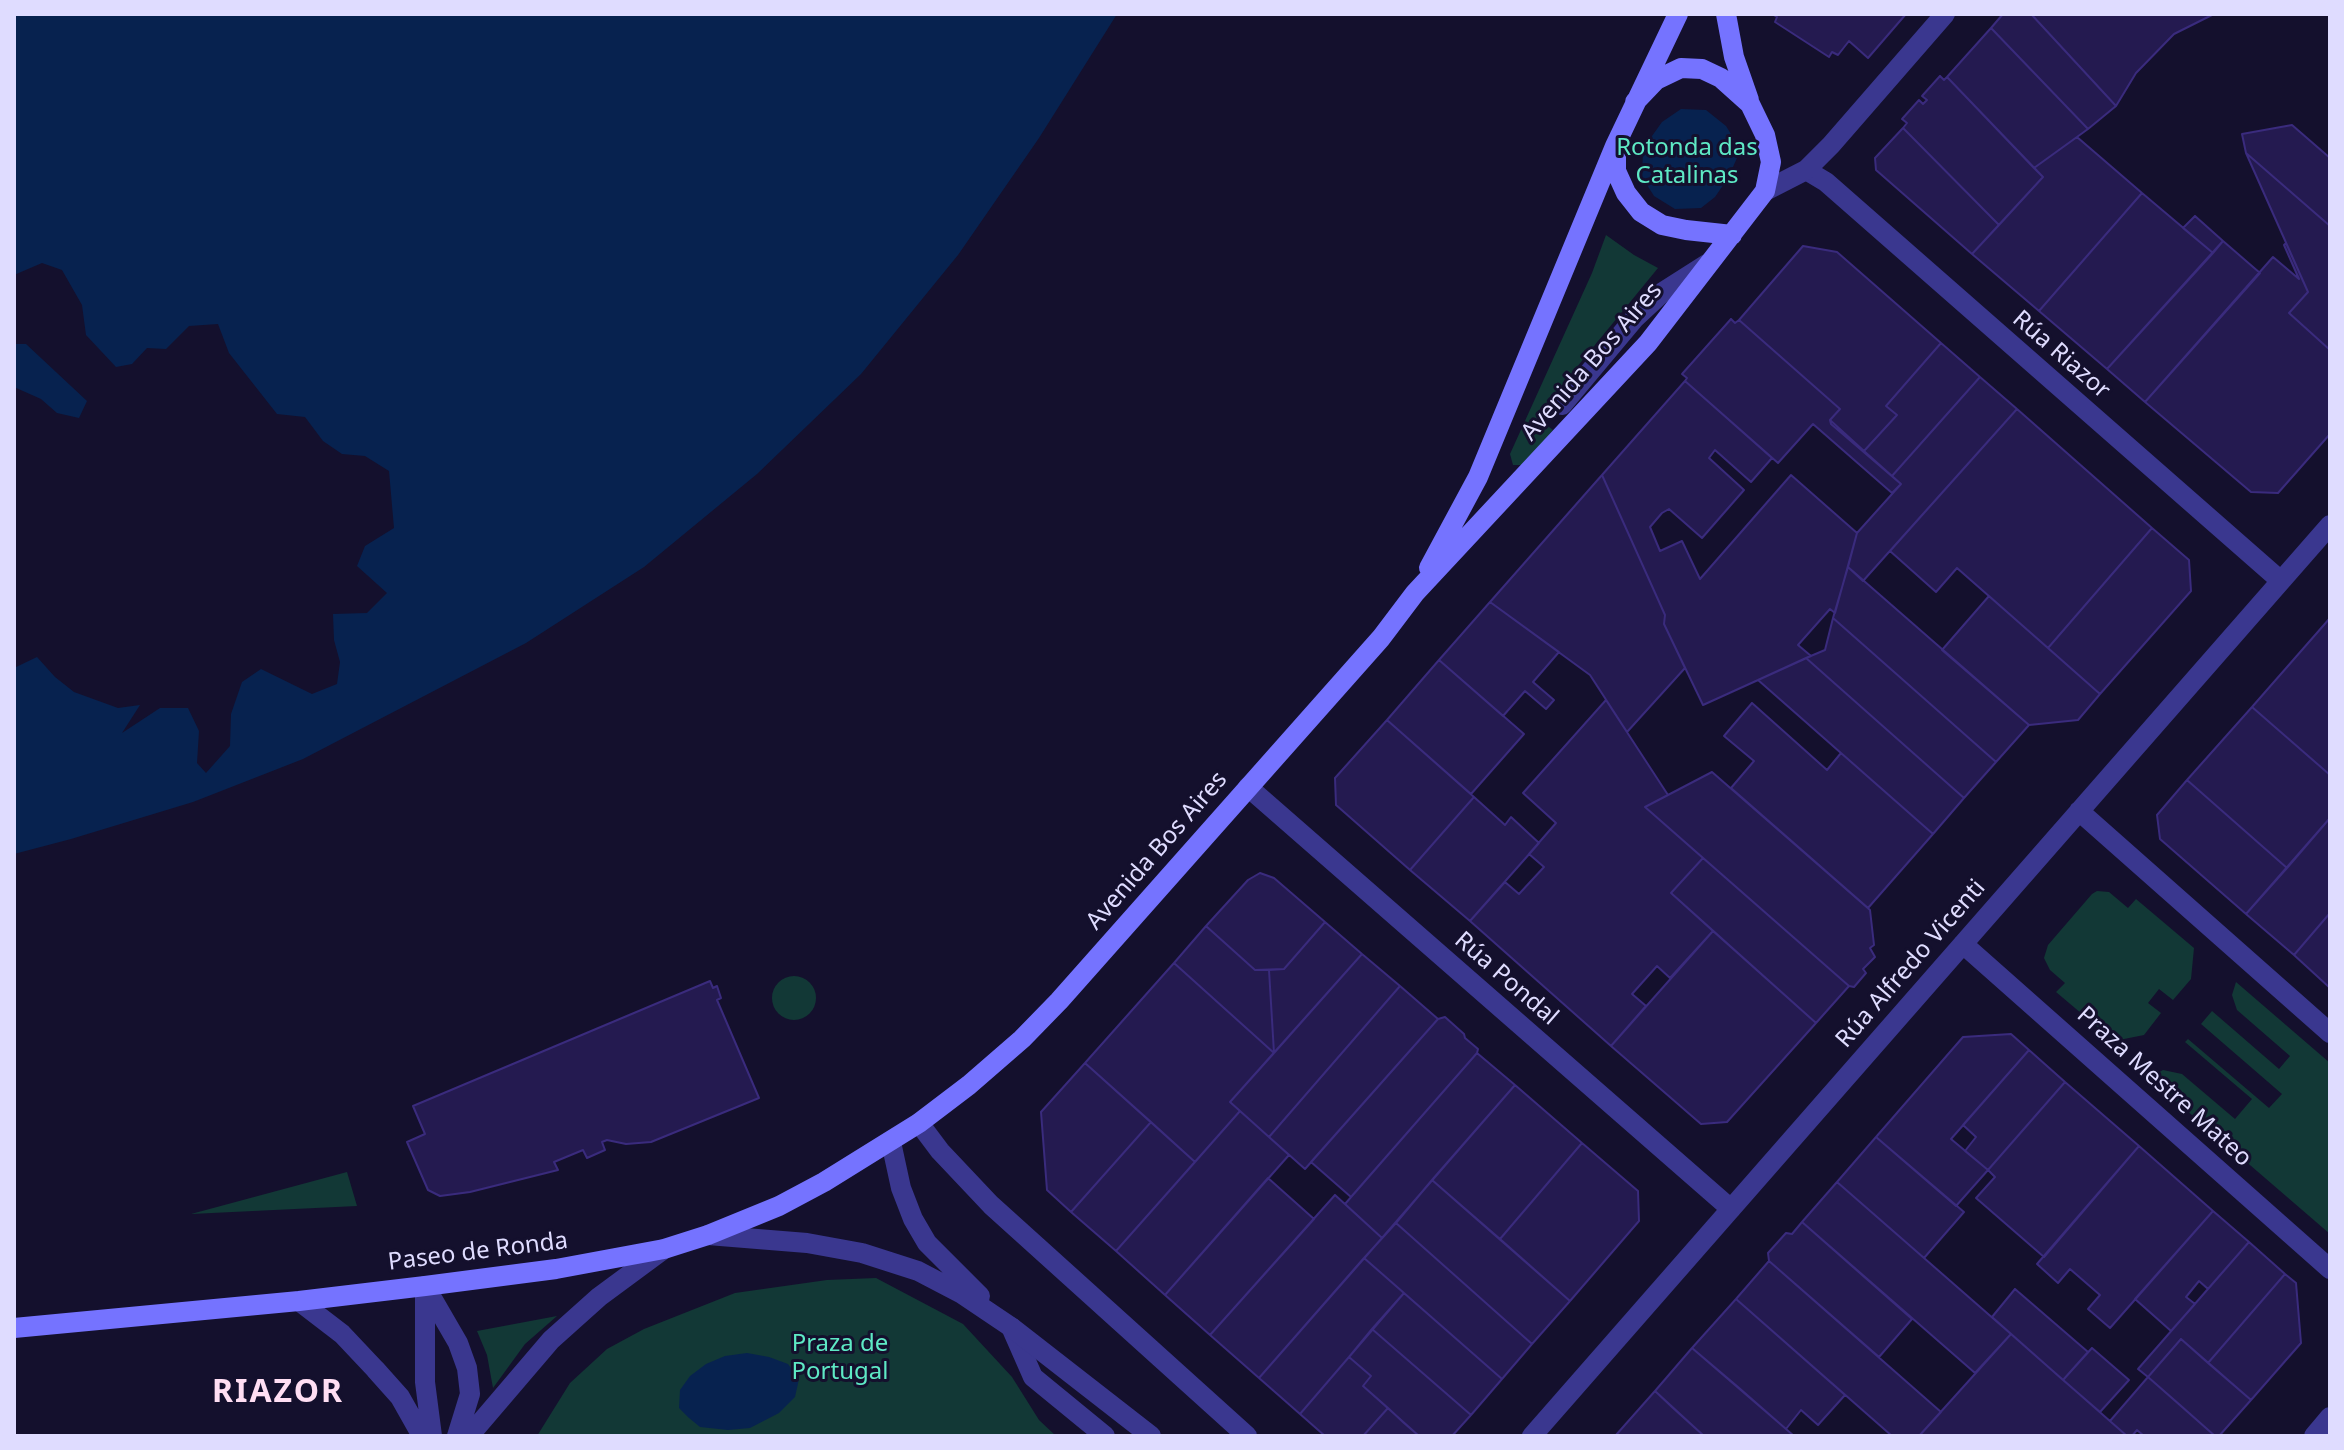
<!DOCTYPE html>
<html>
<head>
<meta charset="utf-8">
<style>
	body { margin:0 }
	#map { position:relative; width:2344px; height:1450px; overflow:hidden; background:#14102d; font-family:"Noto Sans",sans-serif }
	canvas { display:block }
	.frame { position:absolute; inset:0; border:16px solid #dfdcff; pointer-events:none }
</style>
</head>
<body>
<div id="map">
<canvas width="2344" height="1450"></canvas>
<div class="frame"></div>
</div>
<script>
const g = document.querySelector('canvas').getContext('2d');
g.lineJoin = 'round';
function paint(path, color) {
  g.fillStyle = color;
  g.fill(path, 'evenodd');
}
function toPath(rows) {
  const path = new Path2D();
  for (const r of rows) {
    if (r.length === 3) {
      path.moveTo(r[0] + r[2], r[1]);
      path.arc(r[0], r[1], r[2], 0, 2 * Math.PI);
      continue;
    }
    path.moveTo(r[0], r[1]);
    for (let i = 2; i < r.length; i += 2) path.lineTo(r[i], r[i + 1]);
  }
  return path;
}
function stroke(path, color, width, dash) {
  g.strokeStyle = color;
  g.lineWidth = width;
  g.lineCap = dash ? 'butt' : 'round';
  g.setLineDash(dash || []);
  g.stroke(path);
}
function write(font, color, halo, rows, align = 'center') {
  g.font = font + ' "Noto Sans",sans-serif';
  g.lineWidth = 6;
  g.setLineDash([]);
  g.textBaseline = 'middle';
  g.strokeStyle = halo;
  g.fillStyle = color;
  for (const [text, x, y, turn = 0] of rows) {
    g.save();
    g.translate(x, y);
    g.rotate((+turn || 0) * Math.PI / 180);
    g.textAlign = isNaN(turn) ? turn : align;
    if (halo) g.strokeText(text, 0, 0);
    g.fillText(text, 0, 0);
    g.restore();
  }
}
paint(toPath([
	[1606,235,1634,255,1658,268,1536,417,1553,430,1524,465,1513,465,1510,454,1592,273],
	[2097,891,2109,892,2128,908,2136,899,2194,948,2191,979,2173,1000,2159,989,2148,1003,2161,1013,2144,1035,2114,1041,2056,992,2065,983,2050,970,2044,958,2048,945,2092,894],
	[794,998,22],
	[2236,982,2330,1063,2330,1234,2149,1078,2163,1070,2182,1074,2235,1119,2252,1099,2185,1042,2188,1039,2269,1108,2282,1094,2201,1024,2212,1011,2279,1069,2290,1056,2237,1010,2232,995],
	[347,1172,357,1206,191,1214],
	[876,1278,963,1324,1012,1377,1039,1420,1056,1436,537,1436,570,1383,607,1349,644,1329,735,1293,827,1280],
	[557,1316,525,1344,493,1388,487,1355,477,1331]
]), '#123836');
paint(toPath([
	[14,14,1117,14,1039,138,958,255,861,374,757,474,644,567,526,643,303,759,193,802,71,839,14,854,14,668,37,657,55,677,74,692,118,708,140,705,122,733,160,708,188,708,199,731,197,763,206,773,230,746,231,714,242,682,261,669,312,694,337,684,340,662,334,640,333,614,367,613,387,593,357,566,365,546,394,528,389,471,365,456,342,454,323,441,305,417,277,414,229,353,218,324,189,326,166,349,147,348,132,364,116,367,86,335,82,305,62,270,42,263,14,275],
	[1681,109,1706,110,1726,126,1734,139,1737,158,1728,178,1715,197,1701,208,1675,209,1654,196,1642,177,1643,151,1652,136,1662,122],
	[14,344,26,344,87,401,79,418,57,413,41,399,14,387],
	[747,1353,769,1357,788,1364,799,1379,795,1397,779,1413,750,1428,728,1430,700,1427,689,1418,679,1408,680,1390,690,1376,706,1364,725,1356]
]), '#07224f');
const building = toPath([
	[1772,14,1906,14,1868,58,1849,41,1838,55,1832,52,1829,57,1775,22,1777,17,1772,14],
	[2003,14,2031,14,2116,106,2088,129,1991,28,2003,14],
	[2031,14,2214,14,2174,34,2136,73,2116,106,2031,14],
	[1991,28,2088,129,2034,168,1947,77,1991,28],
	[1940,76,1944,80,1947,77,2043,177,1999,225,1903,128,1907,123,1902,119,1919,100,1923,104,1927,100,1922,96,1940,76],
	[2292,125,2330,158,2330,226,2246,153,2242,134,2292,125],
	[1903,128,1999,225,1972,254,1876,170,1875,158,1903,128],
	[2077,137,2142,193,2039,311,1972,254,2043,177,2034,168,2077,137],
	[2246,153,2330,226,2330,350,2289,313,2308,292,2246,153],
	[2142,193,2213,253,2107,369,2039,311,2142,193],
	[2195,216,2223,241,2213,253,2183,228,2195,216],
	[2223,241,2260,273,2145,402,2107,369,2223,241],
	[2286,243,2308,292,2289,313,2330,350,2330,434,2278,493,2251,492,2145,402,2273,257,2299,279,2284,245,2286,243],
	[1803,246,1837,252,1941,343,1886,406,1897,415,1864,451,1830,420,1840,409,1739,320,1803,246],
	[1731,319,1735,323,1739,320,1840,409,1830,420,1831,424,1901,484,1892,493,1813,424,1778,463,1685,381,1687,378,1682,374,1731,319],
	[1941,343,1980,377,1892,476,1864,451,1897,415,1886,406,1941,343],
	[1980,377,2017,409,1863,581,1848,567,1857,533,1901,484,1892,476,1980,377],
	[1685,381,1772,458,1751,482,1715,450,1709,458,1744,490,1702,538,1669,509,1662,513,1650,527,1660,551,1682,541,1700,579,1791,475,1857,533,1835,613,1830,609,1798,645,1811,656,1703,705,1664,624,1665,615,1602,475,1685,381],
	[2017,409,2152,528,2048,648,1957,568,1936,592,1890,551,2017,409],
	[1602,475,1665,615,1664,624,1685,668,1627,732,1590,675,1490,602,1602,475],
	[2152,528,2189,560,2191,591,2100,694,2048,648,2152,528],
	[1848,567,2029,725,1996,762,1833,618,1848,567],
	[1989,596,2100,694,2078,720,2029,725,1942,650,1989,596],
	[1490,602,1559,652,1533,682,1554,700,1546,709,1525,691,1503,716,1439,660,1490,602],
	[1833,618,1996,762,1964,798,1806,658,1825,650,1833,618],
	[2330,618,2330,775,2252,707,2330,618],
	[1806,658,1964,798,1933,834,1758,680,1806,658],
	[1439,660,1524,734,1471,794,1387,720,1439,660],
	[1606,700,1668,795,1645,807,1703,858,1671,893,1713,931,1670,978,1657,966,1632,994,1646,1006,1611,1046,1470,921,1505,882,1519,894,1544,867,1529,854,1556,823,1523,793,1606,700],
	[1752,703,1827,770,1841,753,1933,834,1868,908,1731,788,1754,761,1724,736,1752,703],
	[2252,707,2330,775,2330,818,2287,868,2187,780,2252,707],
	[1387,720,1474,797,1410,870,1336,805,1335,778,1387,720],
	[1712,772,1870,910,1874,945,1870,948,1875,957,1863,969,1866,973,1854,987,1849,986,1645,807,1712,772],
	[2187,780,2287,868,2246,914,2160,839,2157,815,2187,780],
	[1474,797,1505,825,1511,817,1539,843,1470,921,1410,870,1474,797],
	[2330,818,2330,913,2294,955,2246,914,2330,818],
	[1703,858,1849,986,1816,1023,1671,893,1703,858],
	[1260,873,1274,878,1325,922,1284,969,1255,970,1206,926,1248,880,1260,873],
	[2330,913,2330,988,2294,955,2330,913],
	[1325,922,1362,954,1274,1053,1269,970,1284,969,1325,922],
	[1206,926,1255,970,1269,970,1274,1053,1174,963,1206,926],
	[1713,931,1816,1023,1727,1122,1701,1124,1611,1046,1713,931],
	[1362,954,1400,986,1269,1137,1230,1102,1362,954],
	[1174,963,1274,1053,1230,1102,1240,1111,1195,1162,1085,1063,1174,963],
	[710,981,713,988,717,986,721,998,717,1000,759,1098,651,1142,626,1144,607,1140,602,1142,605,1150,587,1158,583,1150,554,1162,558,1170,470,1192,440,1196,428,1190,407,1142,425,1134,413,1106,710,981],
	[1400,986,1438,1019,1305,1169,1269,1137,1400,986],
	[1445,1017,1464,1034,1465,1038,1478,1049,1477,1053,1351,1197,1311,1162,1438,1019,1445,1017],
	[2011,1034,2029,1050,1951,1139,1988,1170,1956,1206,1876,1137,1963,1037,2011,1034],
	[2029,1050,2065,1082,1988,1170,1965,1151,1976,1137,1963,1125,2029,1050],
	[1477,1053,1515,1085,1382,1238,1345,1204,1477,1053],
	[1085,1063,1151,1122,1071,1212,1047,1190,1041,1112,1085,1063],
	[2065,1082,2139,1146,2044,1257,1976,1198,1995,1177,1988,1170,2065,1082],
	[1515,1085,1582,1143,1500,1239,1432,1180,1515,1085],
	[1240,1111,1289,1155,1165,1295,1116,1251,1240,1111],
	[1151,1122,1195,1162,1116,1251,1071,1212,1151,1122],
	[1876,1137,1964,1212,1924,1258,1837,1182,1876,1137],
	[1582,1143,1638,1191,1639,1221,1570,1301,1500,1239,1582,1143],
	[2139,1146,2213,1211,2110,1328,2088,1309,2100,1295,2070,1269,2058,1283,2037,1264,2139,1146],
	[1268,1178,1314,1219,1210,1335,1165,1295,1268,1178],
	[1432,1180,1570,1301,1532,1344,1396,1223,1432,1180],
	[1837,1182,2011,1334,1975,1373,1802,1222,1837,1182],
	[1335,1195,1382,1238,1259,1378,1210,1335,1335,1195],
	[2213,1211,2249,1242,2208,1289,2199,1281,2186,1297,2195,1304,2171,1331,2135,1299,2213,1211],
	[1802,1222,1912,1319,1879,1357,1769,1261,1768,1253,1786,1233,1792,1234,1802,1222],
	[1396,1223,1532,1344,1502,1379,1364,1258,1396,1223],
	[2249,1242,2285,1274,2208,1363,2181,1339,2148,1377,2138,1369,2249,1242],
	[1364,1258,1404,1293,1300,1414,1259,1378,1364,1258],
	[1769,1261,1941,1412,1919,1436,1892,1436,1736,1299,1769,1261],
	[2285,1274,2296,1283,2301,1343,2251,1400,2208,1363,2285,1274],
	[2015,1289,2088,1352,2063,1380,1992,1317,2015,1289],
	[1404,1293,1502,1379,1471,1415,1372,1329,1404,1293],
	[1736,1299,1845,1395,1818,1425,1801,1410,1786,1429,1692,1348,1736,1299],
	[1372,1329,1471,1415,1452,1436,1419,1436,1363,1386,1371,1376,1349,1357,1372,1329],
	[2011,1334,2029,1350,2127,1436,1919,1436,2011,1334],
	[2181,1339,2251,1400,2219,1436,2215,1436,2148,1377,2181,1339],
	[1692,1348,1738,1387,1794,1436,1704,1436,1655,1391,1692,1348],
	[2092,1348,2129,1380,2100,1412,2063,1380,2092,1348],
	[1349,1357,1371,1376,1363,1386,1388,1408,1363,1436,1325,1436,1300,1414,1349,1357],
	[2148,1377,2180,1405,2215,1436,2144,1436,2137,1430,2132,1436,2127,1436,2111,1422,2110,1421,2148,1377],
	[1655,1391,1673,1408,1704,1436,1616,1435,1655,1391],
	[1388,1408,1404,1423,1419,1436,1363,1436,1388,1408]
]);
paint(building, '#241a50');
stroke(building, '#3a2b7d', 2);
stroke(toPath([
	[1562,405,1634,319,1663,292,1707,264],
	[1011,1327,1033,1377,1105,1436]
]), '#3a378f', 20);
stroke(toPath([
	[1806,170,1826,182,2281,581],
	[1248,787,1731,1209],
	[2079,811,2330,1033],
	[1963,944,2330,1269],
	[919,1123,940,1151,991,1205,1247,1436],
	[891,1142,901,1188,913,1219,927,1243,980,1296],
	[708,1235,807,1243,862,1253,918,1271,962,1294,1011,1327,1151,1436],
	[425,1286,458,1343,467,1368,470,1394,457,1436],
	[425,1286,425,1382,432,1436],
	[299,1301,342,1334,375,1369,400,1397,422,1436],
	[469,1436,551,1340,599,1297,664,1249],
	[1532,1436,2330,525],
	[2314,1436,2330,1417]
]), '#3a378f', 20);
stroke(toPath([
	[1765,191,1806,170,1831,145,1945,14]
]), '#3a378f', 20);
stroke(toPath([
	[1726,14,1734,57,1749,100],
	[1616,150,1616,171,1626,193,1641,212,1662,225,1686,230,1732,235],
	[1429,568,1478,477,1615,146,1678,14],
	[14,1328,299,1301,425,1286,556,1269,664,1249,708,1235,779,1206,824,1182,919,1123,969,1085,1022,1039,1059,1001,1381,638,1415,593,1648,343,1765,191,1771,162,1765,135,1750,104,1721,78,1702,69,1681,68,1656,80,1635,102]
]), '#7573ff', 20);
write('24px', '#5ee9c5', '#14102d', [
	["Rotonda das",1687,148],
	["Catalinas",1687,176],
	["Praza de",840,1344],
	["Portugal",840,1372]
]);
write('24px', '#dfdcff', '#14102d', [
	["Rúa Riazor",2061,355,41],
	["Avenida Bos Aires",1592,362,-49],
	["Avenida Bos Aires",1157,851,-49],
	["Rúa Alfredo Vicenti",1911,964,-49],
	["Rúa Pondal",1506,979,41],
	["Praza Mestre Mateo",2164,1087,42],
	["Paseo de Ronda",478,1252,-7]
]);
g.letterSpacing = '2px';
write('bold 32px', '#ffdef3', '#14102d', [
	["RIAZOR",278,1393]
]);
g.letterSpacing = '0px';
</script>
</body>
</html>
